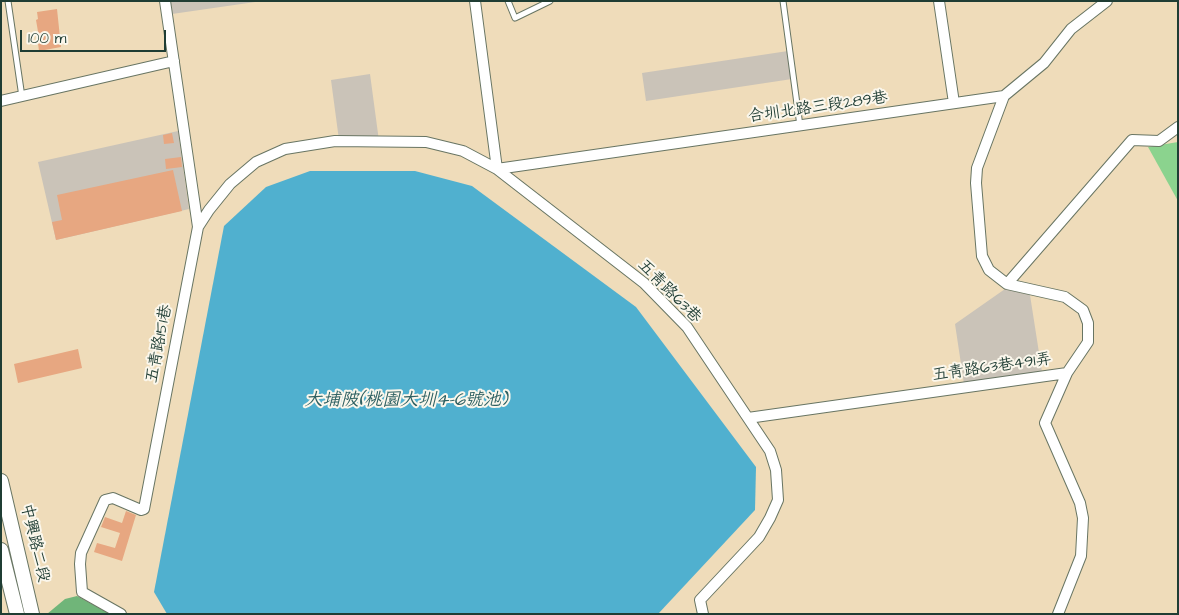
<!DOCTYPE html>
<html>
<head>
<meta charset="utf-8">
<style>
	body { margin:0 }
	#map { position:relative; width:1179px; height:615px; overflow:hidden; background:#efdcba; font-family:"Architects Daughter",sans-serif }
	canvas { display:block }
	.frame { position:absolute; inset:0; border:2px solid #1f3d34; pointer-events:none }
	.scale { position:absolute; left:20px; top:30px; width:146px; height:22px; box-sizing:border-box; border:2px solid #1f3d34; border-top:0; padding-left:6px; font-size:15px; line-height:18px; white-space:nowrap; color:#1f3d34; -webkit-text-stroke:4px #fbf7ec; paint-order:stroke }
</style>
</head>
<body>
<div id="map">
<canvas width="1179" height="615"></canvas>
<div class="frame"></div>
<div class="scale">100 m</div>
</div>
<script>
const g = document.querySelector('canvas').getContext('2d');
g.lineJoin = 'round';
function paint(path, color) {
  g.fillStyle = color;
  g.fill(path, 'evenodd');
}
function toPath(rows) {
  const path = new Path2D();
  for (const r of rows) {
    path.moveTo(r[0], r[1]);
    for (let i = 2; i < r.length; i += 2) path.lineTo(r[i], r[i + 1]);
  }
  return path;
}
function stroke(path, color, width, dash) {
  g.strokeStyle = color;
  g.lineWidth = width;
  g.lineCap = dash ? 'butt' : 'round';
  g.setLineDash(dash || []);
  g.stroke(path);
}
function write(font, color, halo, rows, align = 'center') {
  g.font = font + ' "Architects Daughter","LXGW WenKai TC",sans-serif';
  g.lineWidth = 4;
  g.setLineDash([]);
  g.textBaseline = 'middle';
  g.strokeStyle = halo;
  g.fillStyle = color;
  for (const [text, x, y, turn = 0] of rows) {
    g.save();
    g.translate(x, y);
    g.rotate((+turn || 0) * Math.PI / 180);
    g.textAlign = isNaN(turn) ? turn : align;
    if (halo) g.strokeText(text, 0, 0);
    g.fillText(text, 0, 0);
    g.restore();
  }
}
paint(toPath([
	[170,1,262,1,172,14],
	[788,51,792,79,646,101,642,73],
	[370,74,379,141,339,140,331,80],
	[178,131,189,209,56,240,38,162],
	[1005,289,1030,295,1042,372,964,384,955,324]
]), '#cac3b8');
paint(toPath([
	[1178,142,1178,201,1148,147]
]), '#8bd38e');
paint(toPath([
	[77,596,110,614,47,614,65,599]
]), '#70b579');
paint(toPath([
	[310,171,415,171,472,186,636,307,756,467,755,510,658,614,167,614,154,592,224,226,266,187]
]), '#50b0cf');
paint(toPath([
	[57,9,61,47,39,51,38,43,40,43,36,20,38,19,37,12],
	[172,133,174,143,164,144,163,135],
	[181,157,182,167,166,169,165,159],
	[173,170,182,211,56,240,52,222,62,220,57,195],
	[78,349,82,368,18,383,14,364],
	[126,511,136,515,122,561,94,552,97,543,115,548,120,533,101,527,105,517,122,523]
]), '#e7a781');
const service = toPath([
	[8,1,22,97],
	[508,1,515,18,550,1],
	[783,1,800,126]
]);
const minor = toPath([
	[475,1,497,169],
	[939,1,954,103],
	[1,101,174,61],
	[497,169,1004,96,1044,63,1071,29,1107,1],
	[198,227,209,210,230,184,256,162,285,149,335,141,426,142,463,151,497,169,644,283,687,327,770,451,776,470,778,500,770,518,759,537,700,600,703,614],
	[1007,284,1132,140,1159,141,1178,127],
	[748,418,1067,373,1088,342,1088,323,1083,310,1065,297,1007,284,989,270,982,256,976,183,977,168,1004,96],
	[121,614,82,592,80,564,81,553,105,500,113,498,141,510,144,509,198,227,165,1],
	[1058,614,1081,556,1083,518,1080,503,1045,423,1067,373]
]);
const tertiary = toPath([
	[1,481,32,614],
	[1,550,17,614]
]);
stroke(service, '#687563', 7);
stroke(minor, '#687563', 12);
stroke(tertiary, '#687563', 16);
stroke(service, '#fff', 5);
stroke(minor, '#fff', 10);
stroke(tertiary, '#fff', 14);
write('16px', '#1f3d34', '#fbf7ec', [
	["合圳北路三段289巷",818,108,-8],
	["五青路63巷",669,292,45],
	["五青路151巷",160,344,-79],
	["五青路63巷491弄",992,368,-8],
	["中興路二段",34,543,77]
]);
write('italic 18px', '#2e6062', '#fbf7ec', [
	["大埔陂(桃園大圳4-6號池)",406,401]
]);
</script>
</body>
</html>
